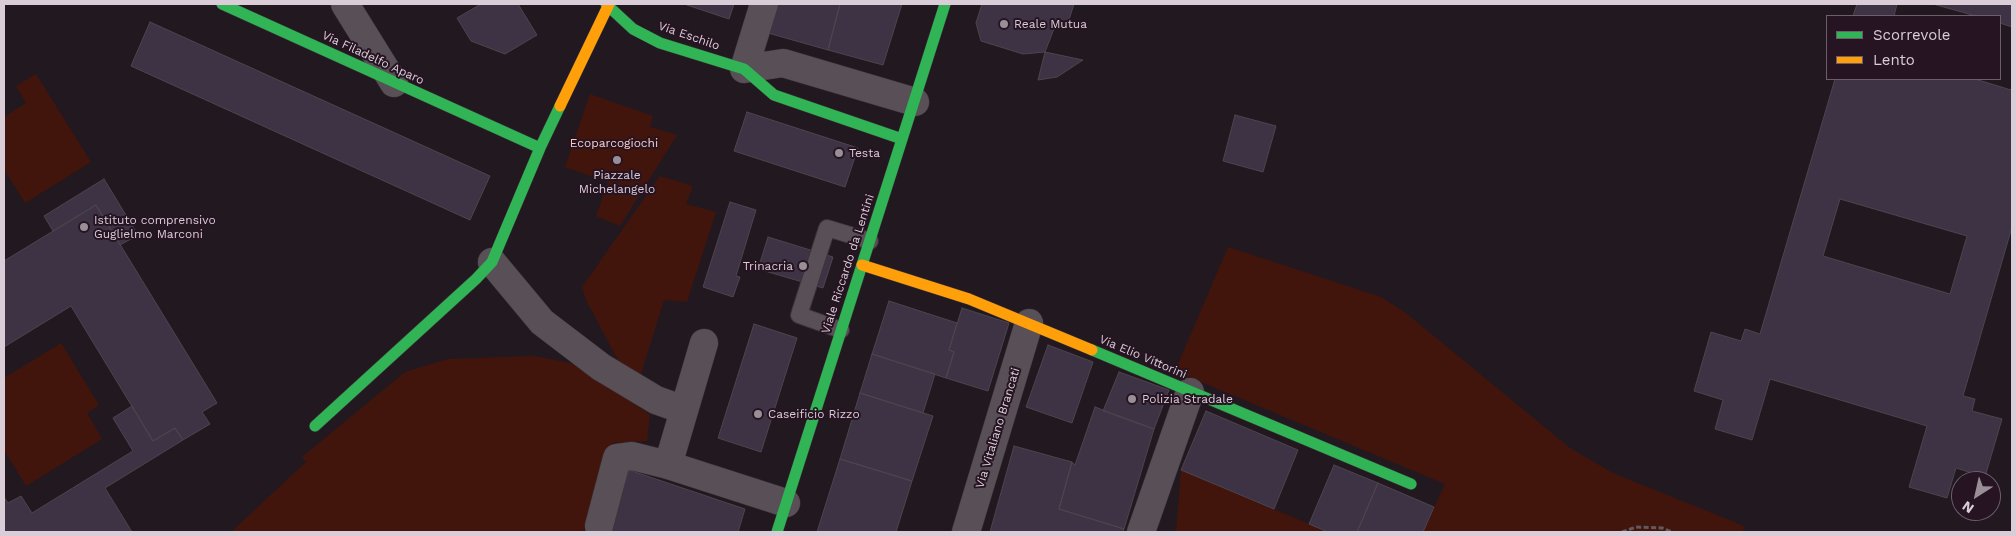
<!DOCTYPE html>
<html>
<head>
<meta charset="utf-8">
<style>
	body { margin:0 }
	#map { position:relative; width:2016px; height:536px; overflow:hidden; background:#221820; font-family:"Work Sans",sans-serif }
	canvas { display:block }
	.frame { position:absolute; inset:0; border:5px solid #dacdd7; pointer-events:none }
	.legend { position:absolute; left:1826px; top:15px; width:175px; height:65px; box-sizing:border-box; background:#261423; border:1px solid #6e5e6b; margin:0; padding:6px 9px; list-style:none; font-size:15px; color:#dacdd7 }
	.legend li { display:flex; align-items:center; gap:10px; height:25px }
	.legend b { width:25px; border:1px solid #6e5e6b }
	.north { position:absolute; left:1951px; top:471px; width:50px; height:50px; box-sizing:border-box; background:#261423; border:1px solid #6e5e6b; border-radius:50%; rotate:215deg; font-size:14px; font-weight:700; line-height:20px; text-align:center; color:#dacdd7 }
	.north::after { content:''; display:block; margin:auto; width:18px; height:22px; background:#9a8e97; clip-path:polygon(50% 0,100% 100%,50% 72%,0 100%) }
</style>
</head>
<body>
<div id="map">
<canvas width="2016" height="536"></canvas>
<div class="frame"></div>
<ul class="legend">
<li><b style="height:6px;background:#30b455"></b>Scorrevole</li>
<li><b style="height:6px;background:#ff9f0a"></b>Lento</li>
</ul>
<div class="north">N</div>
</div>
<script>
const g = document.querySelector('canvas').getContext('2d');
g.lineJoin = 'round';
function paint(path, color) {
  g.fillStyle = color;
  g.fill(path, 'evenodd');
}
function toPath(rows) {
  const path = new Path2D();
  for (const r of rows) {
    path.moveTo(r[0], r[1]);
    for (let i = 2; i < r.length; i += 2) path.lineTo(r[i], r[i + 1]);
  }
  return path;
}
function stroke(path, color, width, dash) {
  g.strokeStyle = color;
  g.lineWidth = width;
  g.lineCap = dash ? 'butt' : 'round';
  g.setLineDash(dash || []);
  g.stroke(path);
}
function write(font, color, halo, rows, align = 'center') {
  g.font = font + ' "Work Sans",sans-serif';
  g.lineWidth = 4;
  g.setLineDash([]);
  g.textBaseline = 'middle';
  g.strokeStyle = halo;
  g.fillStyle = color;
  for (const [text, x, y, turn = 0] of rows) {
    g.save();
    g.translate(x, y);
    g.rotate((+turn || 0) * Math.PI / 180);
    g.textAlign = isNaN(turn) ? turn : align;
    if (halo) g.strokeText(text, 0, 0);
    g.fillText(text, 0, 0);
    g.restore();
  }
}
paint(toPath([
	[36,74,91,162,25,203,4,169,4,117,26,103,16,86],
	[590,94,653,116,650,127,677,135,620,226,596,216,608,182,565,167],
	[660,176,693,186,686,204,716,212,687,302,664,300,640,377,623,370,586,300,582,287],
	[1228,247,1381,297,1407,314,1570,448,1613,473,1744,526,1743,532,1423,532,1445,484,1175,371],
	[61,343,99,405,87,413,102,439,26,486,4,450,4,378],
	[534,356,580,365,650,415,647,441,613,443,603,459,583,532,231,532,306,462,302,457,405,372,448,359],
	[1181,470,1328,532,1176,532]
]), '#42150c');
const building = toPath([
	[481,4,518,4,537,35,505,54,471,41,457,18,481,4],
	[684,4,734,4,729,19,684,4],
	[777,4,840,4,828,50,768,33,777,4],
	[840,4,902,4,883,65,828,50,840,4],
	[982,4,1074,4,1066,29,1055,26,1045,52,1023,54,981,41,976,23,982,4],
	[1857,4,1897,4,1894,16,1853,16,1857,4],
	[1933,4,2012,4,2012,27,2000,23,2000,16,1976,16,1933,4],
	[150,22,490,176,470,220,131,66,150,22],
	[1045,52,1083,60,1057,77,1038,80,1045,52],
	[1835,79,1975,79,2011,90,2012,86,2012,227,1963,396,1975,399,1972,411,2002,419,1985,477,1956,468,1947,498,1909,487,1927,426,1770,379,1752,440,1715,429,1723,400,1694,391,1711,332,1741,341,1745,329,1760,334,1835,79],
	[1840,199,1967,236,1950,294,1823,256,1840,199],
	[747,112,858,148,845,187,734,151,747,112],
	[1235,115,1276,126,1263,172,1223,161,1235,115],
	[104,179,138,235,120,245,96,205,53,231,44,216,104,179],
	[730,202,756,210,736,276,740,277,733,297,703,287,730,202],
	[96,205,217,403,202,412,210,424,183,440,175,428,153,441,71,306,4,347,4,261,96,205],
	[768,237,833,257,823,288,758,269,768,237],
	[889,301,957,323,949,350,954,352,946,378,872,354,889,301],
	[962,308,1009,323,988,391,946,378,954,352,949,350,962,308],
	[754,324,797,338,761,452,718,438,754,324],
	[1048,345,1093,362,1072,423,1026,407,1048,345],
	[872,354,935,374,923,413,860,393,872,354],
	[1119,372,1169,390,1154,429,1103,411,1119,372],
	[860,393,933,416,912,481,840,459,860,393],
	[132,406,153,441,175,428,183,440,105,488,132,532,4,532,4,497,8,503,21,496,32,513,133,451,113,418,132,406],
	[1095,407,1154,429,1124,529,1059,509,1072,462,1075,465,1095,407],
	[1206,411,1298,450,1274,509,1181,470,1206,411],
	[1014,446,1072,462,1059,509,1124,529,1123,532,990,532,1014,446],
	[840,459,912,481,896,532,817,532,840,459],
	[1334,465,1378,483,1357,532,1328,532,1309,524,1334,465],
	[629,470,745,509,738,532,609,532,629,470],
	[1378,483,1434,507,1423,532,1357,532,1378,483]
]);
paint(building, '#3e3344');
stroke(building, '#4c454d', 1);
const lane = toPath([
	[841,330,799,315,827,228,870,241]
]);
const street = toPath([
	[345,4,394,83],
	[764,4,744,69,783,63,915,102],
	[492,262,542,322,601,367,656,400,684,410],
	[668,465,704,343],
	[599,526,617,458,632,456,668,465,786,503],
	[966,532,1029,323],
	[1141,532,1190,392]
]);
const fast = toPath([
	[222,4,540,148],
	[606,4,633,29,660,43,744,69,774,95,902,139],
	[1092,350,1411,484],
	[315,426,476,279,492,262,540,148,560,106],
	[777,532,945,4]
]);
const slow = toPath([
	[560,106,609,4],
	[862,265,969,299,1092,350]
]);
stroke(lane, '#3c343a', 18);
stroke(street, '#3c343a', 29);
stroke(fast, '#3c343a', 12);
stroke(slow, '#3c343a', 12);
stroke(toPath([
	[1622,532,1636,527,1662,528,1672,532]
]), '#61595f', 3, [5, 2.5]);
stroke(lane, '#585056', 16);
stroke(street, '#585056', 28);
stroke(fast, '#30b455', 11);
stroke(slow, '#ff9f0a', 11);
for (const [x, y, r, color] of [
	[1004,24,5,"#9a8e97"],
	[839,153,5,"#9a8e97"],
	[617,160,5,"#9a8e97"],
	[84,227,5,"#9a8e97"],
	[803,266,5,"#9a8e97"],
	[1132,399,5,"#9a8e97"],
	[758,414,5,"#9a8e97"]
]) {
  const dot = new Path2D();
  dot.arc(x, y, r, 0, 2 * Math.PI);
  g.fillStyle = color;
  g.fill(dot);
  stroke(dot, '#261423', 2);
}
write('12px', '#dacdd7', '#261423', [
	["Reale Mutua",1014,24],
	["Testa",849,153],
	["Piazzale",617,175,"center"],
	["Michelangelo",617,189,"center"],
	["Istituto comprensivo",94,220],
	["Guglielmo Marconi",94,234],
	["Trinacria",793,266,"right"],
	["Polizia Stradale",1142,399],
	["Caseificio Rizzo",768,414]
], 'left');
write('12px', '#dacdd7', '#261423', [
	["Via Eschilo",689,36,19],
	["Via Filadelfo Aparo",373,58,25],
	["Viale Riccardo da Lentini",848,264,-72],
	["Via Elio Vittorini",1143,357,23],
	["Via Vitaliano Brancati",998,428,-73]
]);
write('12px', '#fbcbc0', '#261423', [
	["Ecoparcogiochi",614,143]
]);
</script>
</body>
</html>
